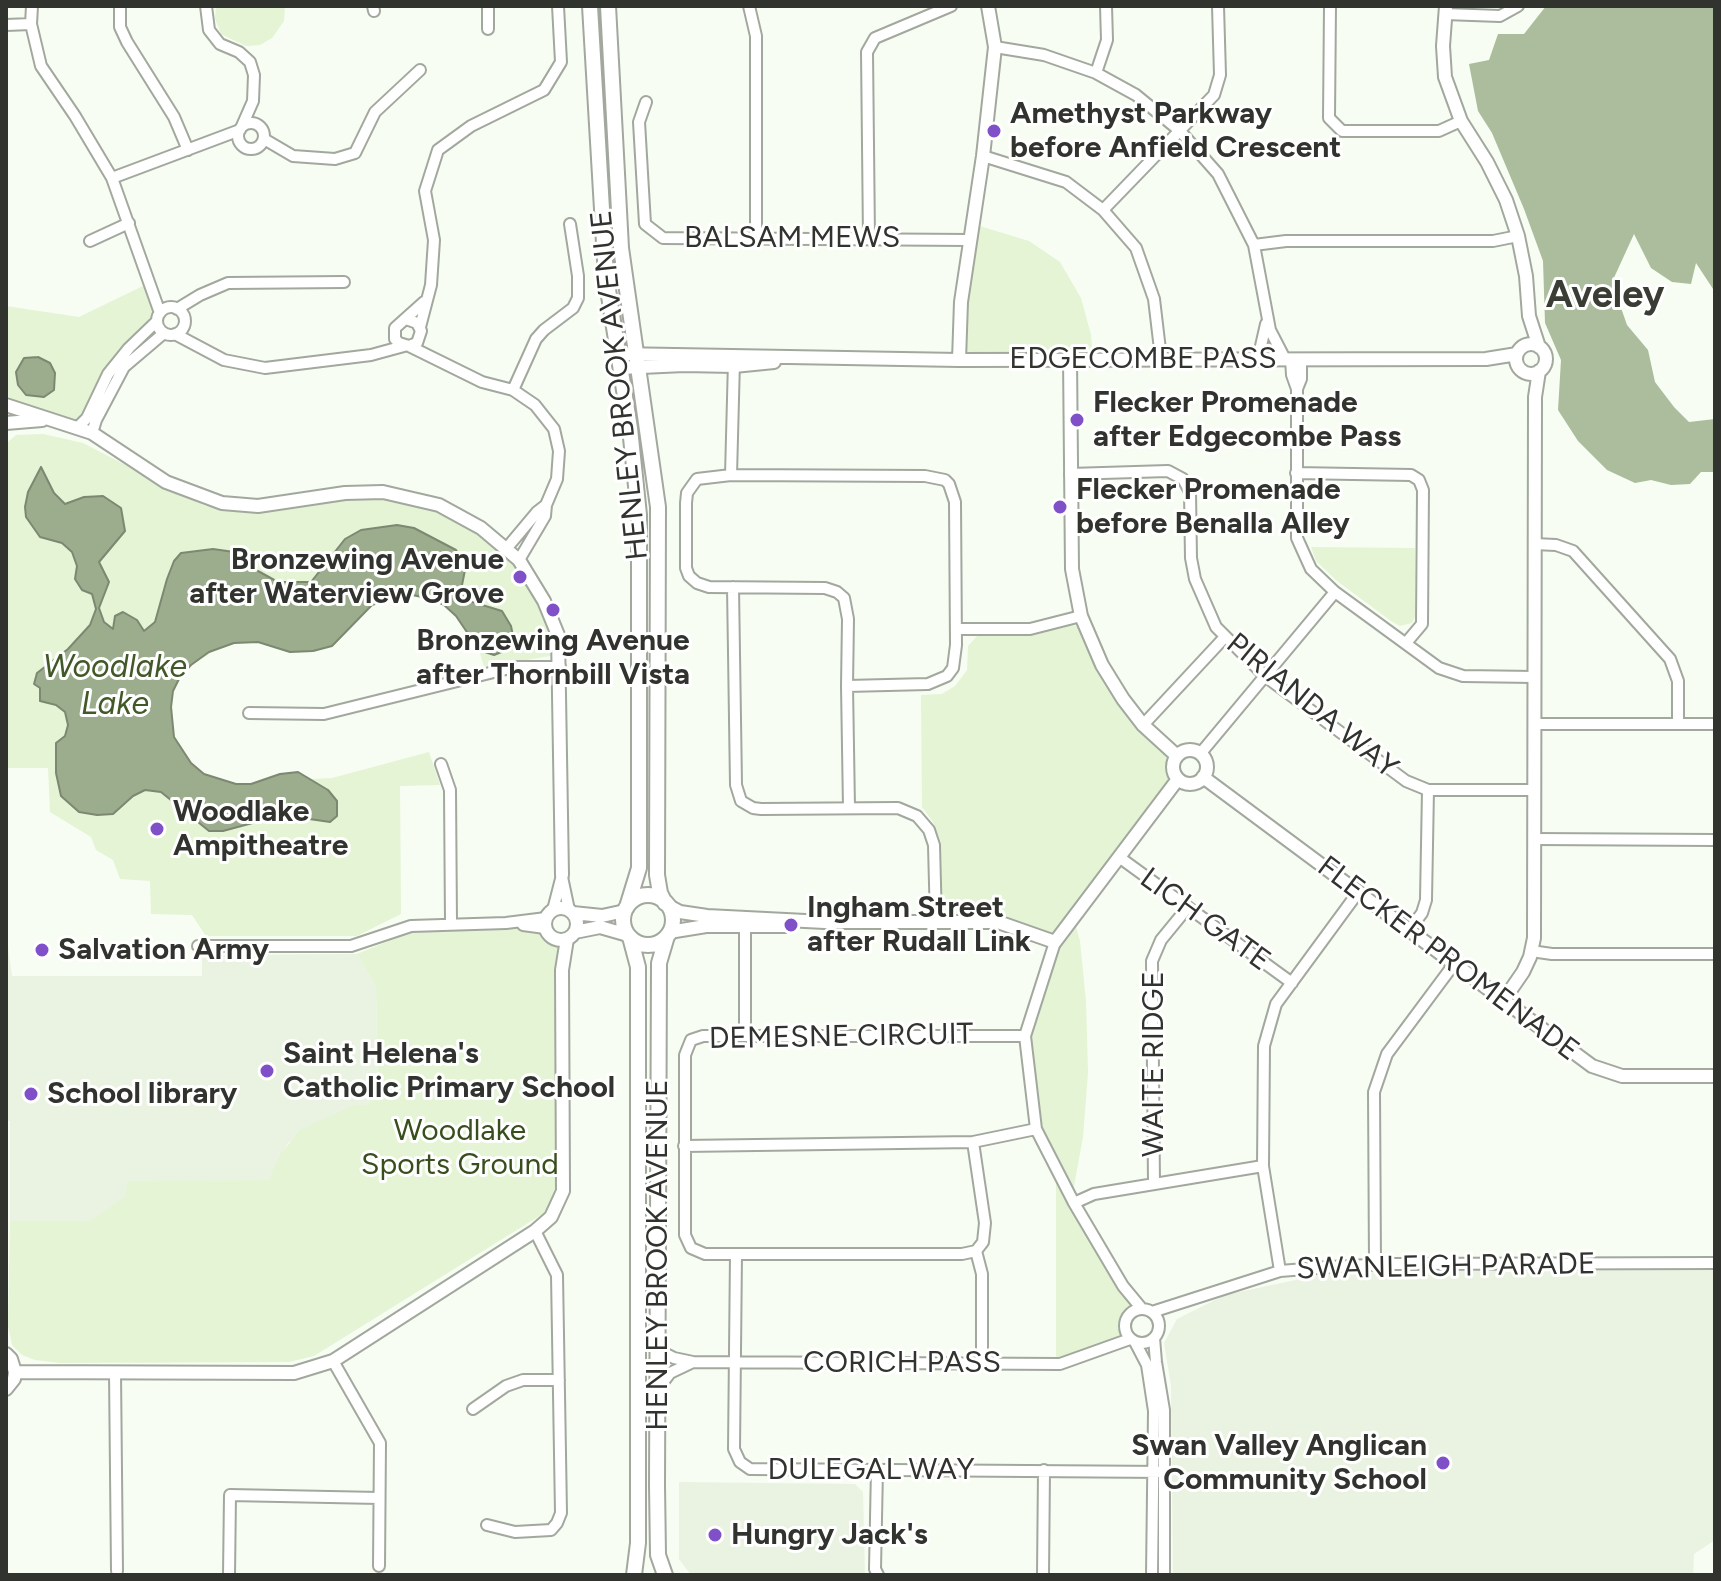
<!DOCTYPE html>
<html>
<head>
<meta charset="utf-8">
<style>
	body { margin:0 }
	#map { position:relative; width:1721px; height:1581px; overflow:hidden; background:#f7fdf2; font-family:Figtree,sans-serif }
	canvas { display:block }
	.frame { position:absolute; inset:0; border:8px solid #31332f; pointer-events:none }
</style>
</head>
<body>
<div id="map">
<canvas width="1721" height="1581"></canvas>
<div class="frame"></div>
</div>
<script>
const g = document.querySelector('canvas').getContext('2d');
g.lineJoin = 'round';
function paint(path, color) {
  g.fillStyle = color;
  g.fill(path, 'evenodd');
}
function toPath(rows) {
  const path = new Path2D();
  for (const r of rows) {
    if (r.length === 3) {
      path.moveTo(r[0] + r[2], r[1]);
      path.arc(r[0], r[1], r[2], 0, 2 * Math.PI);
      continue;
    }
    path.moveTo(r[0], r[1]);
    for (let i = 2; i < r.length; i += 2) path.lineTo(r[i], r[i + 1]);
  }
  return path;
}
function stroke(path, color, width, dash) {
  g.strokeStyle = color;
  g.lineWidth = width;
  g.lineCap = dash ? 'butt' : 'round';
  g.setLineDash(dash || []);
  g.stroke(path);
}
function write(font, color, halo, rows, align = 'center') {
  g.font = font + ' Figtree,sans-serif';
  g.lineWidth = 6;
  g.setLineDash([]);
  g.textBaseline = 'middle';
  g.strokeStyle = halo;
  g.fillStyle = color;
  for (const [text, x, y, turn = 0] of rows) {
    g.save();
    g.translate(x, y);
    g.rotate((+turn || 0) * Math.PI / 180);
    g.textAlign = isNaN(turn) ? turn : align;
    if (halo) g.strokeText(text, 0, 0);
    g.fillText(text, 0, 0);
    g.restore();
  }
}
paint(toPath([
	[6,932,12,976,202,976,202,955,357,954,376,987,378,1093,366,1105,354,1105,288,1143,269,1180,128,1182,127,1196,89,1221,10,1221,10,1121,6,1120],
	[1715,1269,1715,1540,1694,1554,1693,1575,1173,1575,1171,1386,1164,1343,1177,1319,1225,1295,1333,1272],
	[679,1482,855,1484,863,1492,865,1575,691,1575,679,1559]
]), '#eaf3e1');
paint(toPath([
	[216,6,285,6,284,21,272,38,260,45,246,46,221,34,215,19],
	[973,224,1029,241,1060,262,1081,298,1091,335,1093,357,958,356],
	[147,284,155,305,155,317,129,346,81,423,17,405,6,394,6,306,79,317],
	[43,434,83,443,205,506,258,513,335,500,388,497,434,507,490,538,524,574,548,617,556,655,484,667,479,650,468,633,456,615,444,605,432,599,412,595,397,596,372,605,332,646,313,651,290,652,258,642,234,643,222,646,191,665,180,677,173,691,172,724,174,737,182,751,191,763,204,774,236,784,251,784,280,774,298,772,312,779,332,778,429,752,440,785,400,786,401,914,357,936,206,936,192,915,151,914,150,881,120,879,113,860,96,850,91,837,50,812,48,768,6,768,6,453,8,442,16,435],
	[1311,547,1415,548,1415,617,1412,623,1400,626,1391,621,1337,581,1316,561],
	[1073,625,1082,628,1104,682,1141,729,1167,753,1173,777,1057,934,999,917,953,917,942,908,941,842,933,822,922,807,921,695,942,694,955,686,967,670,968,646,979,634,1030,635],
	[1074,920,1080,941,1086,1001,1088,1073,1083,1137,1072,1197,1120,1274,1133,1311,1128,1316,1128,1333,1090,1352,1056,1360,1056,1171,1036,1131,1030,1036,1059,942],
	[449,927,532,928,549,932,559,941,560,1184,549,1210,314,1356,289,1362,60,1363,35,1360,22,1355,12,1345,8,1326,10,1221,89,1221,126,1196,127,1181,269,1180,279,1156,300,1130,354,1105,366,1105,378,1093,376,987,357,954,415,930]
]), '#e4f4d5');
paint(toPath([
	[1546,6,1715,6,1715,292,1696,263,1691,284,1672,282,1651,268,1634,234,1612,282,1627,325,1648,350,1655,382,1674,407,1689,422,1715,419,1715,472,1701,472,1690,484,1671,485,1651,480,1635,483,1607,470,1578,441,1558,410,1561,360,1545,323,1543,261,1524,209,1492,133,1478,111,1469,64,1489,60,1498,34,1524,34]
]), '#abbd9c');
const water = toPath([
	[38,357,50,363,55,373,54,390,44,397,26,395,18,385,16,372,24,358,38,357],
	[41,467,54,493,65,504,84,497,103,496,121,508,125,531,99,562,109,582,99,608,104,622,113,629,115,616,123,612,137,620,144,631,155,622,167,579,174,561,181,553,213,549,234,552,258,571,278,582,311,582,345,539,361,530,397,525,414,528,456,550,463,560,465,570,462,585,469,601,502,611,511,626,513,636,504,651,494,655,479,650,456,616,444,605,432,599,412,595,397,596,372,605,332,646,313,651,290,652,258,642,234,643,209,652,191,665,180,677,173,691,171,707,174,737,191,763,204,774,236,784,251,784,280,774,298,772,328,790,337,801,337,816,330,822,282,815,223,831,209,831,161,792,145,790,133,796,113,814,97,815,79,812,61,796,56,773,56,743,65,736,68,725,65,712,56,705,40,701,40,688,34,684,37,673,68,649,90,625,96,609,92,594,82,590,75,579,77,566,72,552,62,543,40,537,26,517,25,507,28,492,41,467]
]);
paint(water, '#9cad8d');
stroke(water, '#7c8871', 2);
const minor = toPath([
	[32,6,31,24,41,66,75,116,112,178,160,313],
	[120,6,120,27,127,42,174,117,188,150],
	[206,6,209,30,220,44,239,52,250,62,254,75,253,101,242,126],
	[373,6,374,11],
	[488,6,488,29],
	[749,6,756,36,756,238],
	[1330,6,1329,118,1342,131,1439,131,1461,121],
	[1445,14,1500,16,1518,6],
	[6,25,31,24],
	[995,47,1044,55,1096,73,1136,95,1180,131,1218,174,1254,245,1270,330,1285,359],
	[1096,73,1107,40,1106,6],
	[646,102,639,122,645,224,663,238,970,240],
	[251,136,13],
	[264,139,293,156,335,159,355,153,375,112,420,70],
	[983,156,1066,182,1103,210,1136,248,1154,299,1161,358],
	[112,178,240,130],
	[1103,210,1214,95,1220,75,1218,6],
	[869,238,867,52,875,38,951,6],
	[90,241,129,223],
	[1254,245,1286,241,1493,241,1518,236],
	[171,321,14],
	[177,309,200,295,228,283,344,282],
	[406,319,417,323,421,331,417,343,409,346,399,343,395,339,395,328,424,302],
	[420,327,431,285,434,240,425,191,438,150,471,126,544,90,561,62,558,6],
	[175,334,224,360,265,368,371,355,404,346],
	[409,346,482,382,513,390,535,405,554,429,559,451,557,479,546,505,545,516,519,560],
	[1258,359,1266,324],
	[1291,359,1292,375,1297,389],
	[1301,359,1301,379,1297,389,1297,538,1311,569,1335,592,1439,668,1463,676,1534,677],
	[513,390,536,339,544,330,573,308,578,298,578,276,570,224],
	[77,428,87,418,108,374,129,348,157,321],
	[92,433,96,420,124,367,164,333],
	[1296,473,1411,475,1419,480,1423,490,1422,624,1406,643],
	[1070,474,1168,471,1183,479,1190,492,1191,558,1195,579,1216,627,1266,677,1406,781,1428,790,1534,790],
	[731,475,734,361],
	[1534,544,1556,545,1573,551,1670,659,1678,681,1678,724],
	[506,549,537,512,546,505],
	[733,587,736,785,741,801,753,808,761,809,898,808,917,816,929,830,934,845,936,922],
	[956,629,1030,629,1081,616],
	[847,686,928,684,947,676,953,668,956,645,955,502,949,484,945,480,925,476,731,475,697,479,687,493,686,503,686,568,689,576,697,583,709,587,825,588,837,592,844,598,848,619,847,686,849,808],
	[249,713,324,714,514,667,560,667],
	[1534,724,1715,724],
	[1143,725,1224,638],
	[1200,754,1335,592],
	[441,764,450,790,451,923],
	[1534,839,1715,840],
	[1119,857,1292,983],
	[562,877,569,910],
	[553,910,562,875],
	[523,925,545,928],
	[1410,929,1422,913,1426,900,1428,790],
	[1055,942,1025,1036,1036,1129,1074,1203,1123,1286,1142,1309],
	[198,946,351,946,411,926,506,923,546,918],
	[1531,951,1552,954,1715,954],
	[745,1036,745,919],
	[973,1142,985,1223,983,1242,976,1251,962,1254,705,1254,691,1248,685,1235,685,1055,691,1040,703,1036,1025,1036],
	[684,1146,973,1142,1036,1129],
	[1154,1184,1152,961,1161,940,1188,907],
	[1074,1203,1094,1194,1263,1166],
	[976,1251,982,1274,982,1364],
	[736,1254,734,1449,740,1462,750,1469,1166,1472],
	[1375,1264,1374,1092,1387,1054,1454,964],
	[1280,1271,1263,1166,1264,1046,1276,1004,1359,891],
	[1142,1326,17],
	[1152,1312,1280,1271,1330,1267,1388,1264,1715,1263],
	[1154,1338,1156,1362,1164,1410,1164,1575],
	[1135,1342,1147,1365,1154,1411,1152,1575],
	[658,1350,674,1358,693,1362,1060,1364,1130,1339],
	[333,1361,380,1443,379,1566],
	[115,1372,117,1571],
	[658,1389,670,1373,691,1363],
	[473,1409,506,1386,523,1380,559,1380],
	[877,1469,875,1569,878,1575],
	[487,1525,515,1532,551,1530,557,1523,561,1513,557,1275,535,1231],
	[229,1575,230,1495,379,1498],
	[1043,1575,1044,1470]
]);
const tertiary = toPath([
	[1446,6,1443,46,1445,77,1461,121,1487,162,1506,200,1518,236,1526,276,1529,316,1539,347],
	[1531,359,15],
	[618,354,959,360,1486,359,1517,354],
	[1070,358,1072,569,1081,616,1102,665,1123,699,1143,725,1177,756],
	[959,360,961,302,983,156,995,47,988,6],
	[620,368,684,365,734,366,774,362],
	[6,405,92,433,166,482,222,503,258,506,345,493,383,492,439,505,481,528,519,560,544,601,558,635,562,875],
	[6,423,42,420],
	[1190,767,17],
	[1203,777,1592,1066,1622,1076,1715,1076],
	[667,905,680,912,707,916,825,922,998,922,1055,942,1178,779],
	[561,924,16],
	[573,913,602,916,625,911],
	[575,932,600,927,628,935],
	[669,932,706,926,790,926],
	[1503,1001,1523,972,1530,957,1534,938,1535,397,1539,371],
	[6,1354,11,1359,15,1372,14,1379,6,1389],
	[15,1372,294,1373,333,1361,535,1231,551,1217,563,1191,562,970,567,939]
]);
const secondary = toPath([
	[590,6,606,277,630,428,639,515,639,868,627,907],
	[608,6,621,248,658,507,657,875,660,893,665,903],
	[648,920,25],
	[630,937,638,967,638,1543,634,1575],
	[665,1575,658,1555,657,1485,659,963,667,936]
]);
stroke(minor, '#a2a89e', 14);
stroke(tertiary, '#a2a89e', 16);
stroke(secondary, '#a2a89e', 18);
stroke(minor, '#fff', 10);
stroke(tertiary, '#fff', 12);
stroke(secondary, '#fff', 14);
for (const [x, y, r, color] of [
	[994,131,8,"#8050c8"],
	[1077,420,8,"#8050c8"],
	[1060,507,8,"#8050c8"],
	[520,577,8,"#8050c8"],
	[553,610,8,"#8050c8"],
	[157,829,8,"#8050c8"],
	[791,925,8,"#8050c8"],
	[42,950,8,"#8050c8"],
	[267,1071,8,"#8050c8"],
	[31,1094,8,"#8050c8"],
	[1443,1463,8,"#8050c8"],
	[715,1535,8,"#8050c8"]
]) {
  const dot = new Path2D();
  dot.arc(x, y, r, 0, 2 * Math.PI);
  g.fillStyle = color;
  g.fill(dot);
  stroke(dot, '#fff', 3);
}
write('bold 30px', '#31332f', '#fff', [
	["Amethyst Parkway",1010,114],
	["before Anfield Crescent",1010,148],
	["Flecker Promenade",1093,403],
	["after Edgecombe Pass",1093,437],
	["Flecker Promenade",1076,490],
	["before Benalla Alley",1076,524],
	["Bronzewing Avenue",504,560,"right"],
	["after Waterview Grove",504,594,"right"],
	["Bronzewing Avenue",553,641,"center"],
	["after Thornbill Vista",553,675,"center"],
	["Woodlake",173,812],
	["Ampitheatre",173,846],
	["Ingham Street",807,908],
	["after Rudall Link",807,942],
	["Salvation Army",58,950],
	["Saint Helena's",283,1054],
	["Catholic Primary School",283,1088],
	["School library",47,1094],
	["Swan Valley Anglican",1427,1446,"right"],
	["Community School",1427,1480,"right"],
	["Hungry Jack's",731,1535]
], 'left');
write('30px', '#31332f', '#fff', [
	["BALSAM MEWS",792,238],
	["EDGECOMBE PASS",1143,359],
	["HENLEY BROOK AVENUE",620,385,-96],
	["PIRIANDA WAY",1312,706,39],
	["LICH GATE",1205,920,36],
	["FLECKER PROMENADE",1448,959,37],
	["DEMESNE CIRCUIT",841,1037,-1],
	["WAITE RIDGE",1154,1064,-90],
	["HENLEY BROOK AVENUE",658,1255,-90],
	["SWANLEIGH PARADE",1446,1267,-1],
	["CORICH PASS",902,1363],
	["DULEGAL WAY",871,1470]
]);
write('30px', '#384f1d', '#fff', [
	["Woodlake",460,1131],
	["Sports Ground",460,1165]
]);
write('italic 32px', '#415827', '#fff', [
	["Woodlake",115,668],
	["Lake",115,705]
]);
write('bold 38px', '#393d34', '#fff', [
	["Aveley",1605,296]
]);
</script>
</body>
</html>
